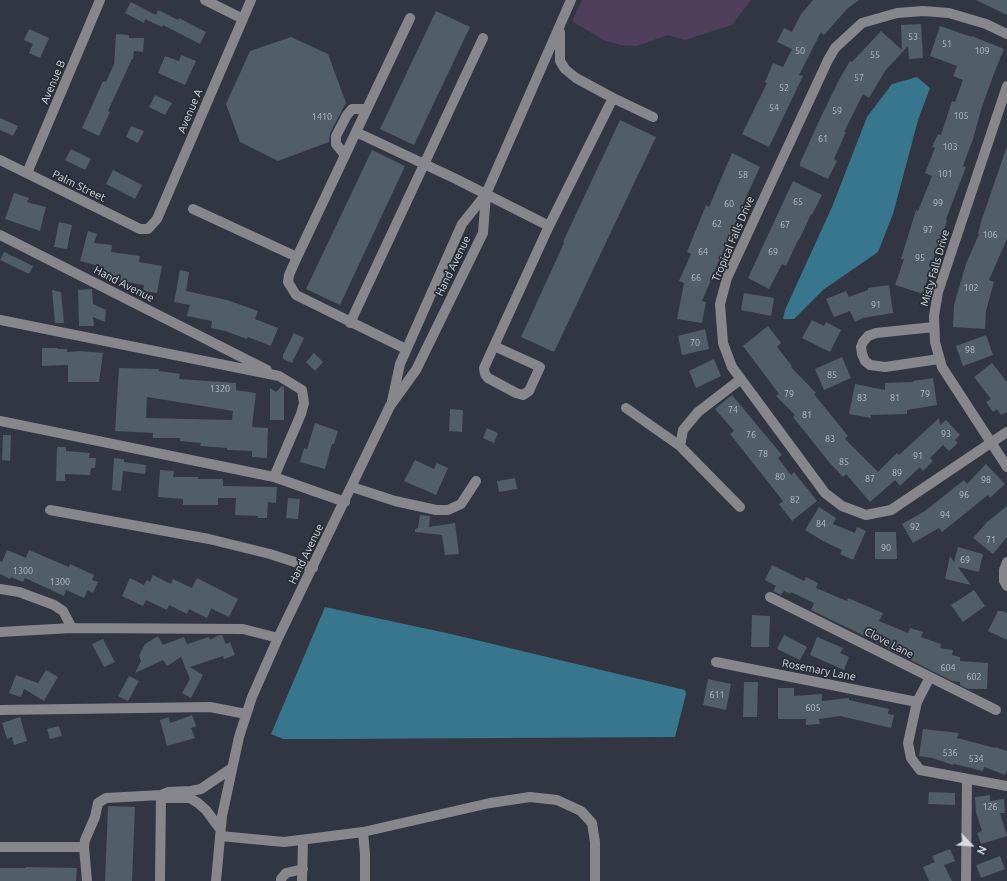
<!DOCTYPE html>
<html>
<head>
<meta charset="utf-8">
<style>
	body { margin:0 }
	#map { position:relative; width:1007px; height:881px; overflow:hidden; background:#313642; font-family:Ubuntu,sans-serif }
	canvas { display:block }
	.north { position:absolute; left:951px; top:825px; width:40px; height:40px; -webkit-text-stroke:3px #272c37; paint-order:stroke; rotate:115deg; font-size:11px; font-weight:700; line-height:16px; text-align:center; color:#d7dbe2 }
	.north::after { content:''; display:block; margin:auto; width:14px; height:18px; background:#d7dbe2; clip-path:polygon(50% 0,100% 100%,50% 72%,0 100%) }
</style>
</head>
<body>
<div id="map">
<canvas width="1007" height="881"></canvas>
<div class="north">N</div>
</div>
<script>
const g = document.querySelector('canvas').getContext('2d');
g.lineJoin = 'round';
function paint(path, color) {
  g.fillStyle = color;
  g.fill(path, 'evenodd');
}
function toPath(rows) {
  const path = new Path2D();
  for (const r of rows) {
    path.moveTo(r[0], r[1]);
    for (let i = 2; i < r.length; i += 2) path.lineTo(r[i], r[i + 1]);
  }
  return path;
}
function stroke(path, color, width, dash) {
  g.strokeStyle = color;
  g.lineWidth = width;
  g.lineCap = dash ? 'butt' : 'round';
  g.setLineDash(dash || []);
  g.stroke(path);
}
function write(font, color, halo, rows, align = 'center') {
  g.font = font + ' Ubuntu,sans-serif';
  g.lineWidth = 3.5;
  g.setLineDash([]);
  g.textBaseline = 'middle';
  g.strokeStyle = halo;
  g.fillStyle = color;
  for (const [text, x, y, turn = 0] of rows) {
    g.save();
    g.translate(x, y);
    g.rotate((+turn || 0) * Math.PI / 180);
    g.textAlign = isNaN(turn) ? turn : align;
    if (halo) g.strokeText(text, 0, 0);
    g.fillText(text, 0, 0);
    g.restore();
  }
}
paint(toPath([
	[582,0,751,0,732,25,685,40,668,35,637,46,621,45,603,40,572,21]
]), '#4f3f5c');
paint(toPath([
	[917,77,930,88,918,120,893,214,878,252,823,290,794,319,783,319,785,310,832,207,867,117,892,84],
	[325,607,451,634,685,690,686,694,675,737,326,739,283,739,271,734]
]), '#37768d');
paint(toPath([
	[813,0,859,0,847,9,824,35,821,32,799,75,803,76,769,147,742,134,767,83,765,82,773,63,783,67,792,49,777,42,784,28,792,32,801,14],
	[976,0,1007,0,1007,15],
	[131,2,156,15,158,10,178,20,179,18,206,32,200,44,163,25,162,27,145,19,144,23,125,13],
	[436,11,470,27,414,145,380,129],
	[921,24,923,58,909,59,908,46,885,71,869,98,863,94,844,132,846,132,834,159,837,161,828,179,800,166,800,163,819,121,839,80,850,61,852,62,881,31,902,50,901,25],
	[940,26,972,37,972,36,1004,49,993,76,981,110,973,139,963,166,966,167,946,219,947,220,941,241,939,241,923,294,895,285,904,259,901,259,916,210,918,211,932,176,925,173,935,148,932,147,938,134,941,135,952,101,955,102,963,80,953,76,957,66,930,56],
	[29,29,49,38,40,58,29,53,33,44,24,40],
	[116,34,129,35,129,38,144,38,143,52,134,51,133,59,132,59,108,111,110,112,99,136,82,128,103,81,106,82,114,64],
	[291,37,328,54,346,103,330,133,329,142,278,161,240,142,226,104,250,51],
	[181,55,196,61,185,85,158,73,165,56,179,61],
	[155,95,172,103,165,115,149,107],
	[0,118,18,126,13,136,0,130],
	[620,120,656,137,554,352,521,337,564,243,563,242],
	[131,126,144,131,138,143,126,137],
	[71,149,91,159,85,170,65,160],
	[1006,149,1007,149,1007,239,989,280,994,282,986,311,985,329,953,327,954,305,966,264,979,234,978,234,982,219],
	[372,150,405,166,340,305,306,289],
	[732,153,760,167,748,193,702,301,706,302,702,323,677,319,684,283,679,281,691,254,687,252,706,205,709,207],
	[113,170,142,185,135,199,106,184],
	[793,181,822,195,812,215,811,214,799,240,798,240,786,266,782,264,769,289,748,278],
	[14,193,29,198,27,202,46,207,40,231,5,219],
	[59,222,72,225,67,249,54,247],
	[88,231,97,234,94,243,112,245,111,252,140,256,139,262,162,266,157,293,143,291,144,285,120,281,121,277,101,274,102,267,80,261],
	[4,252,33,266,29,274,0,260],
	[180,270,189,272,186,291,227,300,258,311,255,319,278,328,271,346,248,337,247,339,225,331,211,328,212,321,187,316,190,305,174,302],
	[889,285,893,313,863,318,855,322,850,311,834,317,826,299,846,291,849,297,868,290,868,288],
	[92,289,93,304,106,310,105,322,93,317,94,326,79,326,78,290],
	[52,290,61,292,64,323,55,323],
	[744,293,774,298,771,316,741,310],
	[812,320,824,326,826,322,841,330,830,352,802,338],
	[768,326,781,343,777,347,792,366,791,367,816,393,814,394,848,436,845,439,878,472,897,453,899,455,939,418,940,425,946,420,960,435,955,440,958,443,949,451,943,445,930,458,933,461,923,471,920,467,900,486,895,480,870,502,846,474,843,477,829,462,793,417,795,415,776,396,779,394,743,346],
	[705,329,709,349,682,355,678,336],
	[294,333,304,338,292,363,283,359,283,355],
	[986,335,993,355,963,366,956,346],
	[42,348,58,348,58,349,67,349,67,352,80,351,103,353,99,382,68,382,68,365,42,366],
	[314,353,323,362,315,371,306,362],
	[842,357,851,378,824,390,815,369],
	[714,359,721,376,696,388,689,371],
	[992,363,1007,382,1007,412,1001,415,997,409,993,412,986,402,991,399,974,377],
	[119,368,159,369,159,371,180,374,179,379,236,383,236,390,256,393,252,427,268,428,267,458,252,457,252,451,227,450,227,448,200,446,201,443,180,441,180,438,153,438,153,433,115,431],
	[147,397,233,411,232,420,146,418],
	[933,378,937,405,907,410,907,414,871,415,871,418,849,414,855,384,885,390,885,383,913,382,913,381],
	[282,386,284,387,284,420,270,420,270,388,276,392],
	[732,395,782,455,778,458,791,475,794,472,817,501,792,521,779,504,783,501,730,434,734,431,715,409],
	[450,409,463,410,462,432,449,431],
	[315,423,338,431,334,444,332,444,325,469,300,462,304,448,307,449],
	[487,428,498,433,494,443,483,438],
	[3,435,11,435,10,461,2,460],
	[57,447,66,447,66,451,90,453,89,458,96,458,95,468,91,468,90,475,65,474,65,481,56,481],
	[114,458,124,459,124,462,146,465,145,474,123,471,121,491,112,490],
	[415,460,434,469,437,463,448,468,436,495,404,481],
	[986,464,1005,484,990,498,988,495,942,532,939,528,913,543,902,524,925,511,964,480,967,484],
	[160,470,174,471,173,477,198,477,198,479,223,479,223,486,277,487,276,503,268,502,267,518,258,518,258,516,235,515,236,498,218,498,218,505,183,505,183,499,158,497],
	[515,478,517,489,499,492,497,481],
	[288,498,300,499,298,519,286,518],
	[1007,506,1007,537,993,554,973,538,987,522],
	[819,507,836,518,833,524,855,533,857,527,866,531,853,560,840,554,842,550,823,541,805,530],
	[420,515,430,516,429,527,455,523,459,554,445,555,442,535,415,532,415,529,418,528],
	[875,532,896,532,897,559,875,559],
	[958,547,983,554,979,572,958,567,971,585,945,579,950,556,954,562],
	[7,550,26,558,29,550,69,567,70,564,94,575,92,580,98,582,93,593,88,590,84,598,66,590,64,596,25,578,23,582,11,577,10,579,0,574,0,561,2,562],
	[772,565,804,581,806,577,818,583,816,588,847,601,848,598,883,613,879,621,908,633,910,628,923,632,921,637,941,644,940,648,953,650,952,655,960,657,960,661,988,663,987,689,968,689,960,685,960,682,952,681,881,645,881,644,811,610,814,603,791,592,790,594,784,591,781,595,773,591,776,586,765,580],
	[153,575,171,584,173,579,192,588,197,578,238,599,229,617,210,608,211,609,207,618,189,609,187,614,169,605,167,610,146,600,143,606,122,596,130,578,144,585,147,580,150,582],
	[974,590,985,606,963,622,951,605],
	[998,611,1002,611,1007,613,1007,640,988,631],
	[752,615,770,616,769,647,751,647],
	[219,635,222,635,226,644,230,642,235,655,224,659,223,656,190,667,203,675,191,698,182,693,190,679,181,657,167,666,163,660,135,673,141,661,139,656,145,644,158,636,163,645,184,637,187,644,209,637,210,640],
	[784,635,807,647,800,660,777,649],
	[817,637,843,648,840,653,849,657,844,670,810,655],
	[103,639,115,662,104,667,92,644],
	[46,670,58,677,44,701,24,689,21,697,9,693,16,675,38,683],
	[129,676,139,681,128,701,118,696],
	[708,679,731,684,726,710,703,705],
	[744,682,758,682,757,717,743,717],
	[778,688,794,688,794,696,822,694,822,701,849,698,849,700,889,709,888,714,894,715,891,728,840,716,819,719,820,724,806,725,806,719,778,719],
	[192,715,196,726,191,728,195,738,167,746,160,720,169,717,170,723],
	[20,717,27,741,14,745,12,737,7,739,2,723],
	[59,726,62,736,50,739,47,729],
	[923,729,959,733,957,738,995,748,995,747,1007,751,1007,770,1005,775,984,767,983,771,954,764,953,765,932,758,919,756],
	[929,792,955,793,955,805,928,804],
	[990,795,990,801,1004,799,1005,813,1000,813,1007,836,981,844,977,833,982,831,976,812,975,797],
	[108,806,135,807,132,881,105,881],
	[950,849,955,861,944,865,952,881,929,881,923,867,935,862,932,856],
	[1000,856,1005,869,981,878,976,865],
	[26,867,77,868,76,881,0,881,0,868,26,868]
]), '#515d67');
stroke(toPath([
	[205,0,243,19],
	[410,18,356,132,456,179,549,226,494,346,484,368,485,374,488,378,516,393,523,395,529,391,540,367,494,346],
	[560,32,560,61,565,69,576,78,613,98],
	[1007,34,986,24,949,13,923,11,897,13,862,23,835,48,828,60,727,278,720,304,723,343,732,367,825,493,842,506,866,515,891,510,1007,432],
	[1007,86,938,292,934,316,935,342,942,367,1007,467],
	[345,155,336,144,336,136,347,115,352,109,367,109],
	[0,160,140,229,148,229,157,219,251,0],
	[27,173,100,0],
	[193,209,297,257,356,132],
	[549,226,613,98,653,117],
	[0,235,267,370],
	[297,257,289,275,288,282,296,295,406,349],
	[0,320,279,376,302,390,304,403,301,414,274,477],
	[350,323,483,38],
	[934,327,876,333,868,336,863,342,861,347,862,354,865,361,870,365,885,367,939,359],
	[392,401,400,364,462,224,486,194,571,0],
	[626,408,680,446],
	[0,421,274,477,345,502],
	[352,487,395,501,436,510,448,510,461,504,476,481],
	[740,507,680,446,683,430,698,412,741,379],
	[50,510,209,539,270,554,313,568],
	[1007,562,1004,570,1004,581,1007,586],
	[0,589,19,592,54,605,63,611,72,628],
	[770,597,996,710],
	[0,632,72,628,243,629,278,638],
	[716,662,917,702],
	[930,677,917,702,908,743,911,758,920,770,1007,786],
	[0,710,210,707,246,714],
	[220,829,206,810,198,803,190,798,167,798,161,795,168,792,191,791,201,789,232,768],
	[363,832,365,854,365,881],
	[220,836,284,842,363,832,490,803,530,797,557,800,581,811,592,823,595,842,595,881],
	[0,847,84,847,85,840,95,817,98,803,106,798,161,795,160,881],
	[84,847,87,881],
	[216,881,222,816,239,737,252,697,278,638,390,406,416,370,483,233,486,194],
	[281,881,281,879,286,873,303,869],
	[302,881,303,840],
	[966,881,967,779]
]), '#86868c', 10);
write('9px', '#b6bcc3', null, [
	["53",913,37],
	["51",947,44],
	["50",800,51],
	["109",982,51],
	["55",875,55],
	["57",859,78],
	["52",784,88],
	["54",774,108],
	["59",837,111],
	["105",961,116],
	["1410",322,117],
	["61",823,139],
	["103",950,147],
	["101",945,174],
	["58",743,175],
	["65",798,202],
	["99",938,203],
	["60",729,204],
	["62",717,224],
	["67",785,225],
	["97",928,230],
	["106",990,235],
	["64",703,252],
	["69",773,252],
	["95",920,258],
	["66",696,278],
	["102",971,288],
	["91",876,305],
	["70",695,343],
	["98",970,350],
	["85",832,375],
	["1320",220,389],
	["79",789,394],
	["79",925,394],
	["83",862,398],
	["81",895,398],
	["74",733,410],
	["81",807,415],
	["93",946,434],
	["76",751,435],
	["83",830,439],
	["78",763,454],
	["91",918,456],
	["85",844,462],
	["89",897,473],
	["80",780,477],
	["87",870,479],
	["98",986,480],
	["96",964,495],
	["82",795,500],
	["94",945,515],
	["84",821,524],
	["92",915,527],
	["71",991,540],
	["90",886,548],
	["69",965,560],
	["1300",23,571],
	["1300",60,582],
	["604",948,668],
	["602",974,677],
	["611",717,695],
	["605",813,708],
	["536",950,753],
	["534",976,759],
	["126",990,807]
]);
write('11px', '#d7dbe2', '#272c37', [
	["Avenue B",53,82,-67],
	["Avenue A",190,111,-67],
	["Palm Street",79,186,26],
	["Tropical Falls Drive",733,239,-67],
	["Hand Avenue",453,266,-64],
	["Misty Falls Drive",935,268,-74],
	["Hand Avenue",124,284,27],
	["Hand Avenue",306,554,-64],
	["Clove Lane",889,643,27],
	["Rosemary Lane",819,670,11]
]);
</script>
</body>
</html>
